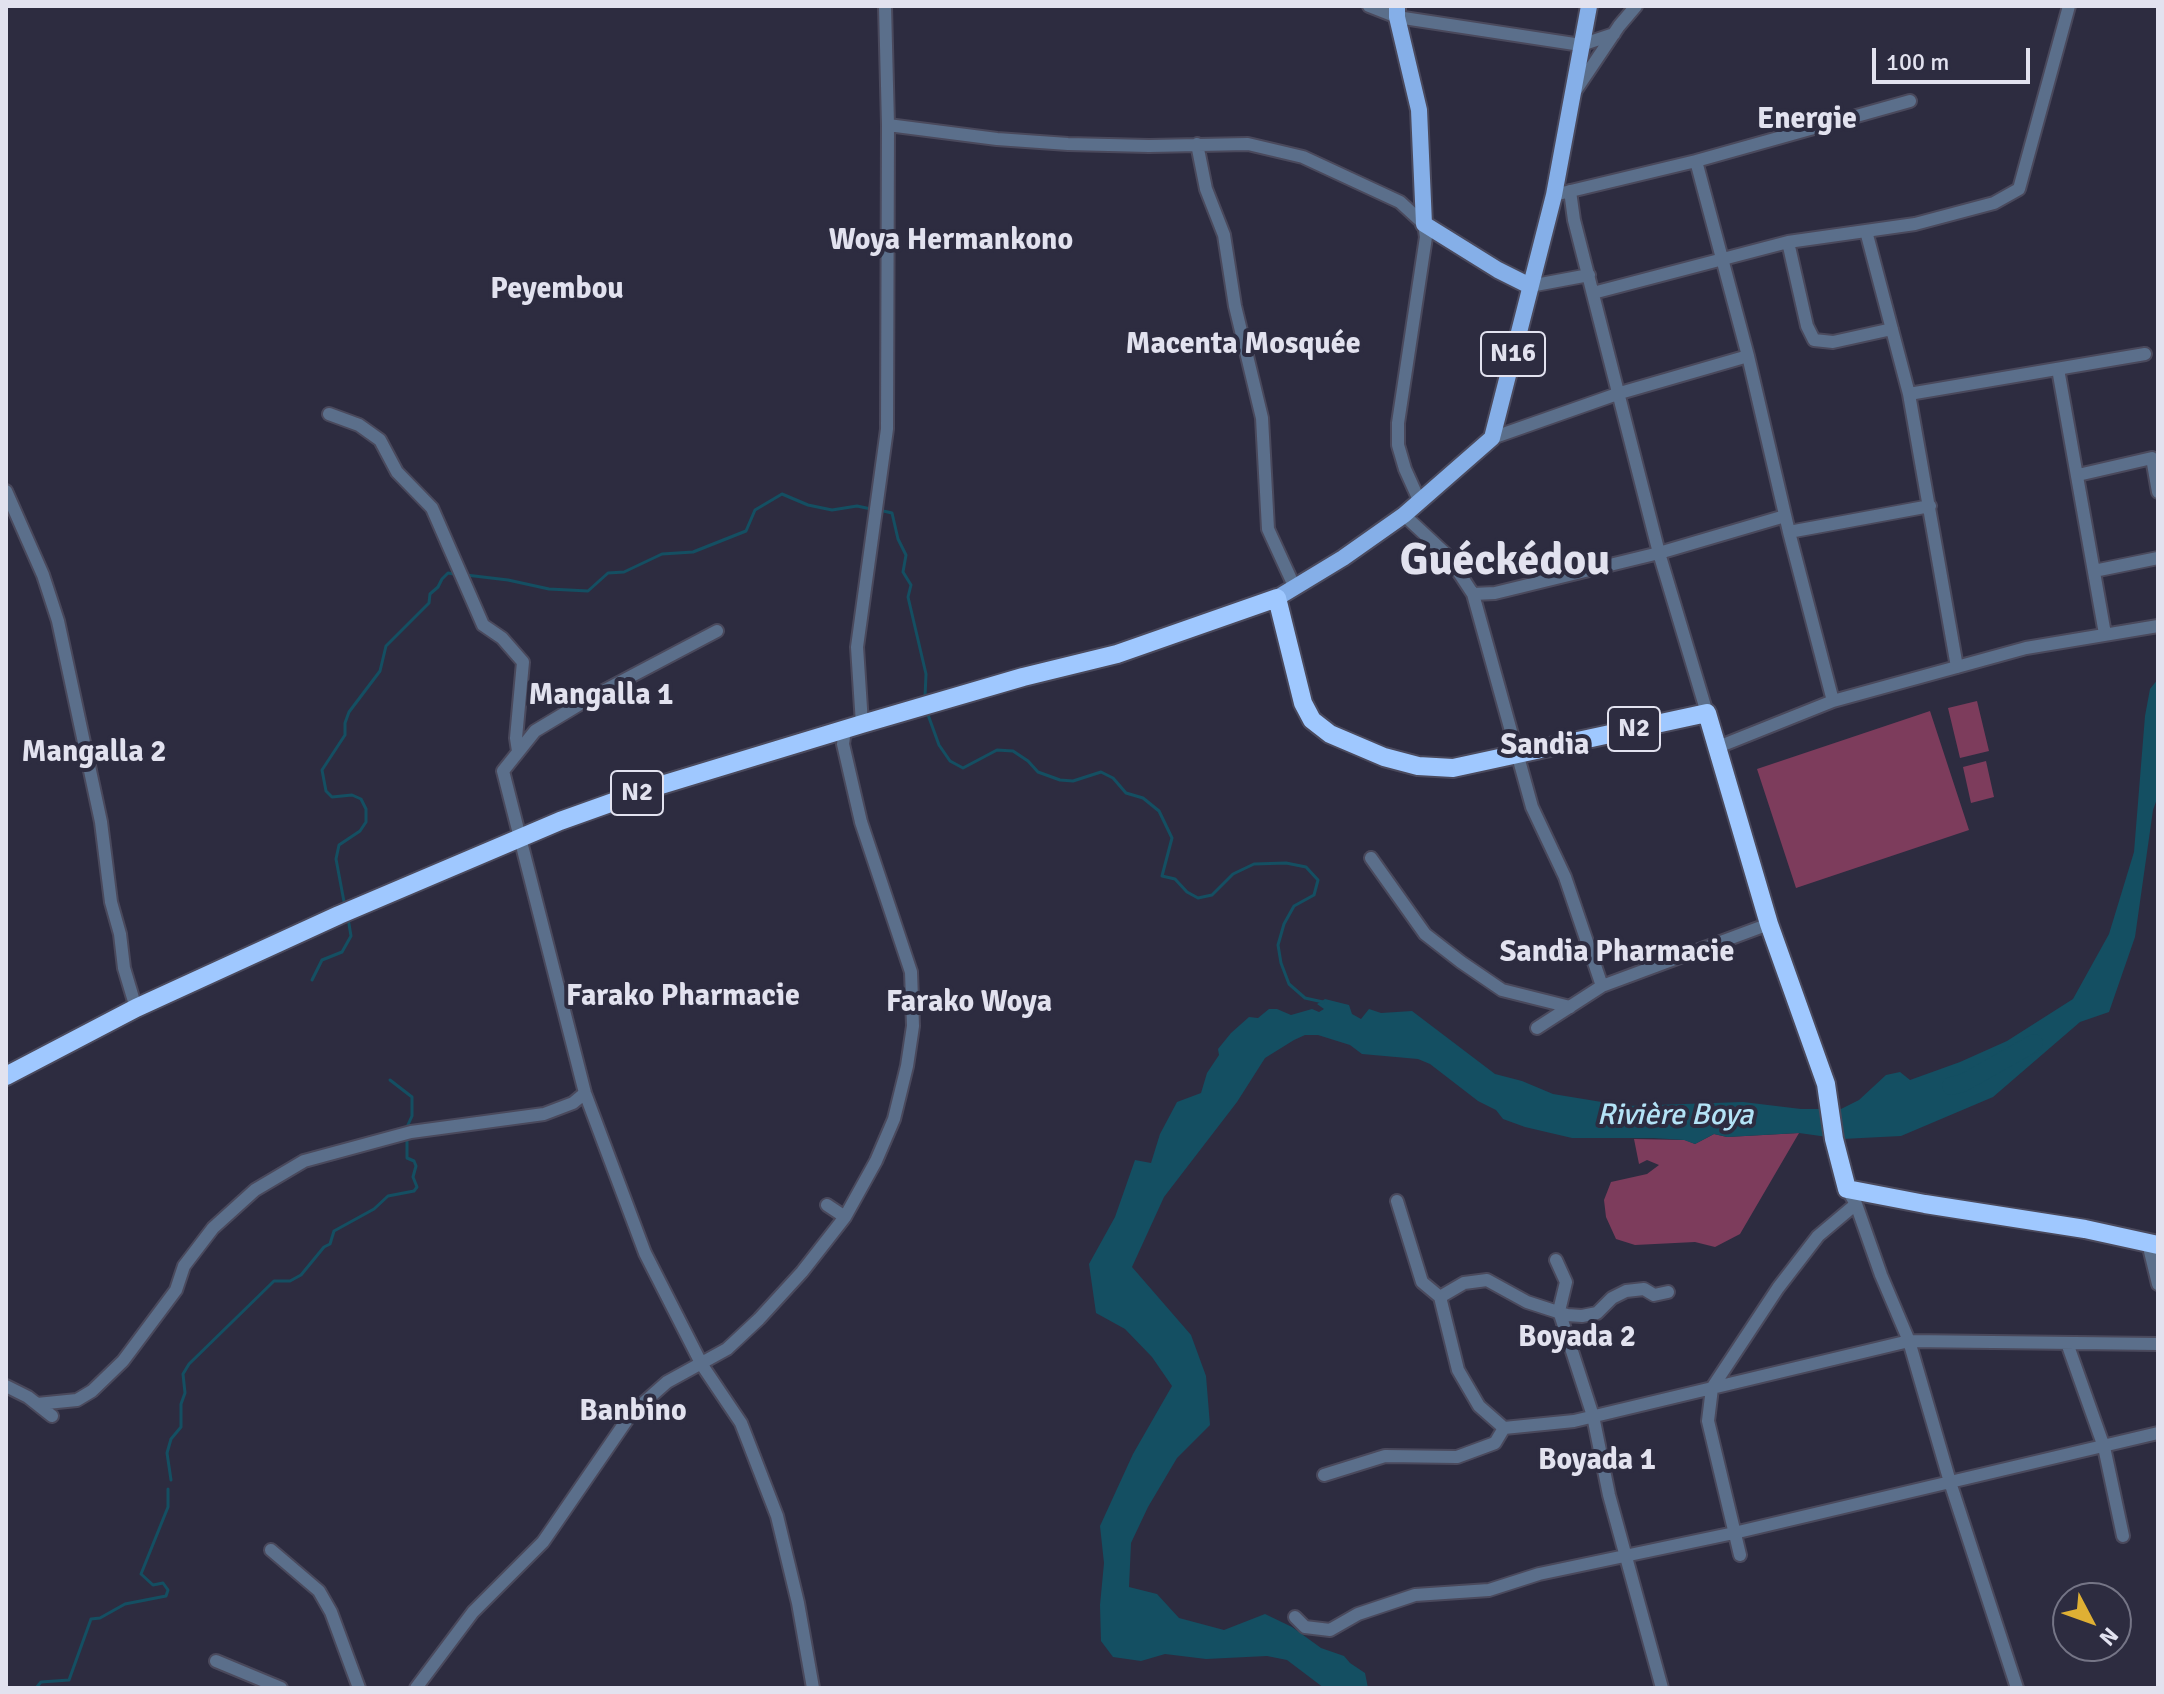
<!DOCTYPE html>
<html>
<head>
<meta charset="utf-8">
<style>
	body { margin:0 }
	#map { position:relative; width:2164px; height:1694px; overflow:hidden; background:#2d2c40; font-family:Signika,sans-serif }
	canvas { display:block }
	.frame { position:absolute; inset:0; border:8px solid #e2e2ef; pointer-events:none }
	.north { position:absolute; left:2052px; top:1582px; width:80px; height:80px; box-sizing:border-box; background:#2d2c40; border:2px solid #757586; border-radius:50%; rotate:131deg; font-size:22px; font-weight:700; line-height:32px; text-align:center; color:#e2e2ef }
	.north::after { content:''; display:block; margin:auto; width:28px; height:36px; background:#dfb034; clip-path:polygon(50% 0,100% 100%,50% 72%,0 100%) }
	.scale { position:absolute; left:1872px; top:48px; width:158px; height:36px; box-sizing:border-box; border:4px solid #e2e2ef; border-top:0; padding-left:10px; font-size:24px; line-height:28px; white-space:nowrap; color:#e2e2ef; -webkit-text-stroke:6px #2d2c40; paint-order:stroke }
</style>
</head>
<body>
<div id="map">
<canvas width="2164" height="1694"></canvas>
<div class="frame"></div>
<div class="north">N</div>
<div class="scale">100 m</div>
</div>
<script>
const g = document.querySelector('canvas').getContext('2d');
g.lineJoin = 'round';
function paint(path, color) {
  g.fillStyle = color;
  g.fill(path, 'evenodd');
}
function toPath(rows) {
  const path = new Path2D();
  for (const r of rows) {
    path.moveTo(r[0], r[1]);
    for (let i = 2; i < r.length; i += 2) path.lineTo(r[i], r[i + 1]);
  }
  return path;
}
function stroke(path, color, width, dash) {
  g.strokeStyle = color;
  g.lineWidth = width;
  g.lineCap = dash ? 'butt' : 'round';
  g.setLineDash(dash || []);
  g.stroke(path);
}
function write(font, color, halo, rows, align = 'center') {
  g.font = font + ' Signika,sans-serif';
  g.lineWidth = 8;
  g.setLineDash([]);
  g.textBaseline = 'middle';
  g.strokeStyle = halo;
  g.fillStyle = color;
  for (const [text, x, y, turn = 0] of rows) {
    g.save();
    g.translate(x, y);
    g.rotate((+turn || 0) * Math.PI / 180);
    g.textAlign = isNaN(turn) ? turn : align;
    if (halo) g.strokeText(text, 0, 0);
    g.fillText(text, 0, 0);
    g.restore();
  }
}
paint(toPath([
	[1977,701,1989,751,1960,758,1948,708],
	[1930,711,1969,830,1796,888,1757,769],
	[1986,761,1994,797,1971,803,1963,767],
	[1799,1133,1740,1234,1715,1247,1695,1242,1635,1245,1616,1239,1606,1217,1604,1200,1611,1182,1647,1174,1659,1165,1647,1160,1639,1164,1634,1139,1685,1140,1695,1144,1714,1134,1727,1137]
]), '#7d3c5c');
paint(toPath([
	[2158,679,2158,796,2153,810,2135,937,2109,1012,2080,1022,1993,1097,1901,1136,1842,1139,1799,1133,1727,1137,1714,1134,1695,1144,1684,1140,1653,1138,1572,1138,1525,1127,1503,1119,1496,1110,1478,1101,1430,1064,1418,1059,1362,1054,1350,1045,1318,1035,1305,1035,1294,1040,1265,1058,1237,1102,1164,1197,1132,1267,1191,1335,1206,1376,1210,1425,1177,1458,1148,1507,1131,1543,1129,1587,1157,1594,1179,1618,1224,1630,1265,1614,1292,1627,1321,1648,1344,1656,1350,1663,1365,1673,1368,1688,1324,1688,1287,1660,1267,1656,1206,1659,1165,1654,1141,1661,1113,1657,1101,1641,1100,1605,1104,1563,1100,1526,1133,1454,1172,1386,1152,1357,1125,1329,1096,1313,1089,1264,1115,1217,1135,1160,1151,1163,1160,1134,1177,1102,1201,1093,1207,1073,1219,1055,1218,1049,1231,1033,1249,1017,1258,1018,1269,1009,1277,1009,1291,1015,1312,1009,1319,1012,1324,1009,1317,1004,1325,999,1349,1005,1352,1014,1361,1019,1369,1009,1381,1013,1412,1011,1495,1074,1522,1081,1553,1094,1626,1106,1743,1102,1801,1109,1841,1109,1859,1100,1886,1075,1900,1072,1910,1080,1960,1062,2007,1041,2073,999,2109,934,2134,852,2145,716,2150,689]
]), '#144f62');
stroke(toPath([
	[879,510,892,513,898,539,906,555,903,572,911,585,908,597,926,674,925,697],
	[466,575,508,580,549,589,588,591,608,573,624,572,662,554,693,552,746,531,755,510,782,494,808,505,832,510,857,506,871,509],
	[927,712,939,745,950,761,963,768,997,750,1013,751,1028,761,1038,772,1060,780,1073,781,1101,772,1113,778,1126,793,1143,798,1159,811,1172,838,1162,876,1175,879,1187,892,1198,898,1212,895,1233,874,1254,864,1286,863,1306,867,1318,880,1314,895,1294,906,1284,924,1278,945,1281,963,1289,984,1305,998,1323,1002],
	[345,907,336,859,339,845,360,831,366,822,366,809,361,799,352,795,332,797,326,791,322,770,345,735,345,723,349,712,380,671,386,646,429,603,430,594,438,587,442,579,448,573,454,574],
	[312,980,322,960,342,952,351,936,348,918],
	[390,1080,412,1097,412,1116,407,1127],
	[171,1480,167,1453,171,1439,181,1427,181,1404,185,1393,183,1374,189,1364,274,1281,290,1281,301,1275,324,1247,330,1244,334,1231,374,1209,388,1196,414,1191,417,1187,413,1177,416,1166,414,1161,407,1158,407,1137],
	[36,1688,41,1682,69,1680,91,1619,100,1618,125,1604,166,1596,168,1590,163,1583,153,1585,141,1574,168,1507,168,1489]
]), '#144f62', 3);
stroke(toPath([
	[1951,1086,1963,1083,2034,1043]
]), '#144f62', 18);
const minor = toPath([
	[1369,6,1397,17,1581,45,1614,34],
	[1576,90,1619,26,1636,6],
	[888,125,997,139,1068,144,1149,146,1248,144,1303,157,1400,202,1424,224,1426,237,1398,423,1398,445,1405,469,1419,500],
	[1197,144,1206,189,1224,235,1235,306,1262,418,1268,529,1295,588],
	[1696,161,1910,101],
	[1570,191,1574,220,1659,553,1707,713],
	[1554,195,1696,161,1748,356,1789,532,1833,701],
	[1866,231,1909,394,1957,667],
	[1788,242,1807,326,1814,340,1833,342,1892,329],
	[1530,286,1589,275],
	[1593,293,1788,242,1915,224,1994,203,2019,189,2069,6],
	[2058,369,2105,634],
	[1909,394,2145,354],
	[329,414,359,425,380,440,397,472,432,508,483,625,502,638,523,662,516,738,518,751],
	[1492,438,1620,393,1748,356],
	[2078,475,2152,458,2158,492],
	[6,491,43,575,58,621,101,822,111,902,120,934,124,968,136,1008],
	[1404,515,1448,556,1473,594,1532,807,1565,877,1602,986],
	[1789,532,1930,506],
	[2094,571,2158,558],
	[1473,594,1495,593,1659,553,1785,516],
	[717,631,590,698,535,731,503,771,585,1093,645,1253,702,1365,741,1423,777,1516,798,1603,813,1688],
	[862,724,857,647,887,429,888,125,885,6],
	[1718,747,1833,701,2026,648,2158,626],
	[1371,858,1425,934,1461,962,1502,990,1570,1007],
	[1537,1028,1602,986,1769,924],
	[1847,1189,1856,1204,1881,1275,1909,1341,1950,1482,2017,1688],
	[1397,1201,1422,1282,1440,1297,1464,1283,1487,1280,1527,1302,1567,1315,1582,1316,1597,1313,1612,1298,1626,1291,1644,1289,1654,1295,1668,1292],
	[827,1205,845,1217],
	[2148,1243,2158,1284],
	[1556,1260,1566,1282,1559,1311,1593,1416,1609,1495,1662,1688],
	[1440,1297,1458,1370,1479,1406,1504,1428,1574,1421,1909,1341,2158,1344],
	[2067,1343,2104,1447,2123,1536],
	[6,1386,28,1397,52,1416],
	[37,1404,77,1400,92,1391,123,1361,176,1290,184,1266,213,1228,255,1190,304,1161,411,1132,544,1114,573,1103,585,1093],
	[1324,1475,1385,1456,1457,1457,1495,1443,1504,1428],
	[271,1550,319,1591,331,1612,359,1688],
	[1740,1555,1708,1421,1712,1388,1778,1288,1818,1236,1856,1204],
	[1295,1617,1305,1627,1330,1630,1358,1614,1415,1595,1489,1590,1539,1574,1734,1533,2158,1433],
	[216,1661,281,1688],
	[416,1688,473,1612,543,1542,631,1414,667,1382,727,1349,759,1319,802,1272,845,1217,876,1161,894,1119,907,1066,913,1026,911,972,861,822,843,744,845,730]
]);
const major = toPath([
	[1397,6,1397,17,1419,110,1424,224,1498,270,1530,286],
	[1277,598,1343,558,1404,515,1492,438,1554,195,1589,6]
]);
const highway = toPath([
	[6,1076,136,1008,339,915,560,821,658,786,862,724,1023,677,1117,654,1277,598,1303,703,1312,720,1330,734,1384,757,1418,766,1453,768,1707,713,1769,924,1826,1084,1834,1139,1847,1189,1925,1204,2085,1229,2158,1245]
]);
stroke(minor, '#4a495c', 16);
stroke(major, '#4a495c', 20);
stroke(highway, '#4a495c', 22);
stroke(minor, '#5b6f8b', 12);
stroke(major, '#85afe8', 16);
stroke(highway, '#9fc8ff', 18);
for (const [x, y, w] of [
	[1513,354,64],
	[1634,729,52],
	[637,793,52]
]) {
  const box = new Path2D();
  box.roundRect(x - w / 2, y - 22, w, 44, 6);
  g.fillStyle = '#2d2c40';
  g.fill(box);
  stroke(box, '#e2e2ef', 2);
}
write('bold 26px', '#e2e2ef', null, [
	["N16",1513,354],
	["N2",1634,729],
	["N2",637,793]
]);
write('bold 30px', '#e2e2ef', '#2d2c40', [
	["Energie",1807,120],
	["Woya Hermankono",951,241],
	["Peyembou",557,290],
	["Macenta Mosquée",1243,345],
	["Mangalla 1",601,696],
	["Sandia",1545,746],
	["Mangalla 2",94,753],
	["Sandia Pharmacie",1617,953],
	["Farako Pharmacie",683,997],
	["Farako Woya",969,1003],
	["Boyada 2",1577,1338],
	["Banbino",633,1412],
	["Boyada 1",1597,1461]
]);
write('italic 30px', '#b3e3f6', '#2d2c40', [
	["Rivière Boya",1675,1116]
]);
write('bold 44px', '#e2e2ef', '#2d2c40', [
	["Guéckédou",1505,562]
]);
</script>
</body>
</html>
